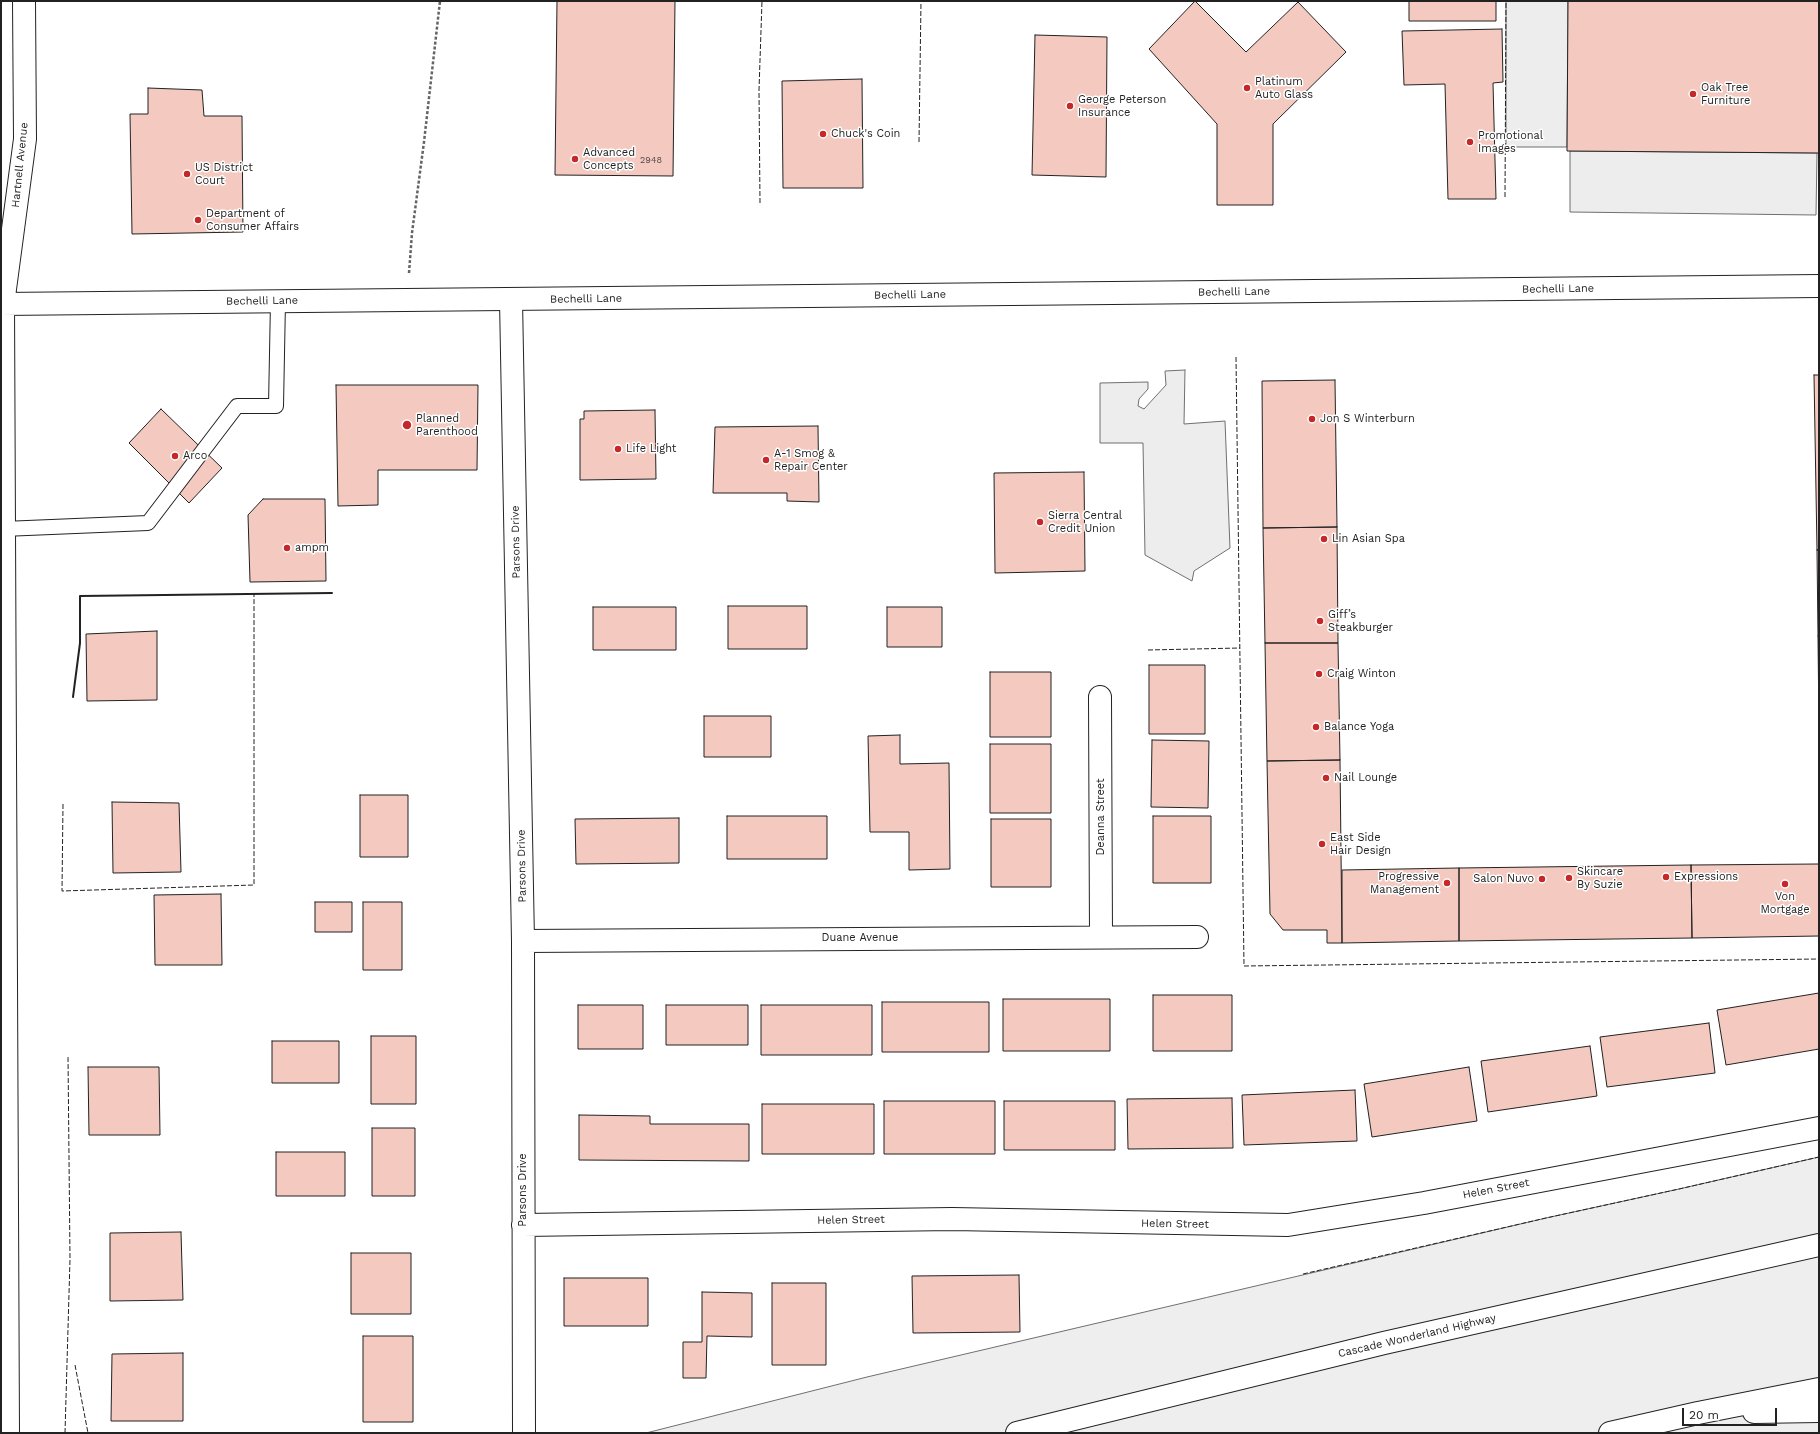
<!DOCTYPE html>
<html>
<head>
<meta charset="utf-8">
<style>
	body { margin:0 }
	#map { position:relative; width:1820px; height:1434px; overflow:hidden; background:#fff; font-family:"Work Sans",sans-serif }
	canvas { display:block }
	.frame { position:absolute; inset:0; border:2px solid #222; pointer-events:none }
	.scale { position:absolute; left:1682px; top:1408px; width:95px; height:18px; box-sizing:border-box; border:2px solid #222; border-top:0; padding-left:5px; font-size:12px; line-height:14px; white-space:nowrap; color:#222; -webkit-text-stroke:3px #fff; paint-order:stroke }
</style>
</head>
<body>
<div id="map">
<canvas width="1820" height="1434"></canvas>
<div class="frame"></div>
<div class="scale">20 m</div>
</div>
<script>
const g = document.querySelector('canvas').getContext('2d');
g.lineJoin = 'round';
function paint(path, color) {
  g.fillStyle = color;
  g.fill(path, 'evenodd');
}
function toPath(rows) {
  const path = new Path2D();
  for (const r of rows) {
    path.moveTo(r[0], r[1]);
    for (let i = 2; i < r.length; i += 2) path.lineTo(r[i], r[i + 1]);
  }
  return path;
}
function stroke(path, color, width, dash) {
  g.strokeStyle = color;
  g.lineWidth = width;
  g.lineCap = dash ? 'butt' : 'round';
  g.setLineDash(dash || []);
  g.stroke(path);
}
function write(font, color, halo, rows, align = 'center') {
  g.font = font + ' "Work Sans",sans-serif';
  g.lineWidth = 3;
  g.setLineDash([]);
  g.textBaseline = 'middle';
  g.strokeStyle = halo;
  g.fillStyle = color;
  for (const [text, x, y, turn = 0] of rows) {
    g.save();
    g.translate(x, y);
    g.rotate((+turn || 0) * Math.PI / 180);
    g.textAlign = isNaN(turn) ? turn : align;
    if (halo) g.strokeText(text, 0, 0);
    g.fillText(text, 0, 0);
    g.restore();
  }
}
const green = toPath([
	[1819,1157,1819,1433,646,1433,867,1377,1546,1218,1679,1189,1819,1157]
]);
paint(green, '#eee');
stroke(green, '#6f6f6f', 1);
const parking = toPath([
	[1506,1,1568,1,1567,147,1506,147,1506,1],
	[1570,151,1817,153,1816,215,1570,212,1570,151],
	[1185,370,1184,424,1225,421,1230,548,1194,571,1192,581,1145,555,1143,443,1100,443,1100,383,1148,382,1148,389,1139,399,1138,406,1144,409,1166,385,1165,371,1185,370]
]);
paint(parking, '#ededed');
stroke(parking, '#6f6f6f', 1);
const building = toPath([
	[557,1,675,1,673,176,555,175,557,1],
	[1195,1,1246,52,1298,2,1346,52,1273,124,1273,205,1217,205,1217,124,1149,49,1195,1],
	[1409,1,1496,1,1496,21,1409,21,1409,1],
	[1568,1,1819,1,1819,153,1567,151,1568,1],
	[1502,29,1503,82,1493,83,1496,199,1448,199,1445,84,1404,85,1402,31,1502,29],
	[1035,35,1107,37,1106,177,1032,175,1035,35],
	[862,79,863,188,783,188,782,81,862,79],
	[148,88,202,90,204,116,242,116,243,232,132,234,130,114,148,114,148,88],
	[1814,375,1819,375,1819,550,1817,550,1814,375],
	[1335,380,1337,527,1263,528,1262,381,1335,380],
	[336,385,478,385,477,470,378,470,378,505,338,506,336,385],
	[161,409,222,468,189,503,129,443,161,409],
	[655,410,656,479,580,480,580,419,584,419,584,411,655,410],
	[818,426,819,502,787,501,787,493,713,493,715,427,818,426],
	[1084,472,1085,571,995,573,994,473,1084,472],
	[263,499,325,499,326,581,250,582,248,515,263,499],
	[1337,527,1338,643,1265,643,1263,528,1337,527],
	[1817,550,1819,550,1819,636,1818,636,1817,550],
	[728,606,807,606,807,649,728,649,728,606],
	[593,607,676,607,676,650,593,650,593,607],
	[887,607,942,607,942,647,887,647,887,607],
	[157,631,157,700,87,701,86,634,157,631],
	[1818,636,1819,636,1819,731,1818,636],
	[1265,643,1338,643,1340,760,1267,761,1265,643],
	[1149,665,1205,665,1205,734,1149,734,1149,665],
	[990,672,1051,672,1051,737,990,737,990,672],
	[704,716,771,716,771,757,704,757,704,716],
	[900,735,900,764,949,763,950,869,909,870,909,832,870,832,868,736,900,735],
	[1152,740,1209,741,1208,808,1151,807,1152,740],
	[990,744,1051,744,1051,813,990,813,990,744],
	[1340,760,1342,943,1327,943,1327,930,1283,930,1270,914,1267,761,1340,760],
	[360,795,408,795,408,857,360,857,360,795],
	[112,802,179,803,181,872,113,873,112,802],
	[727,816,827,816,827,859,727,859,727,816],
	[1153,816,1211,816,1211,883,1153,883,1153,816],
	[679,818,679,863,576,864,575,819,679,818],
	[991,819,1051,819,1051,887,991,887,991,819],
	[1819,864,1819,936,1692,938,1691,865,1819,864],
	[1691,865,1692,938,1459,941,1459,868,1691,865],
	[1459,868,1459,941,1342,943,1342,870,1459,868],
	[221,894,222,965,155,965,154,895,221,894],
	[315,902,352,902,352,932,315,932,315,902],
	[363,902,402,902,402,970,363,970,363,902],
	[1819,993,1819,1049,1726,1065,1717,1010,1819,993],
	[1153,995,1232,995,1232,1051,1153,1051,1153,995],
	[1003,999,1110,999,1110,1051,1003,1051,1003,999],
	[882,1002,989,1002,989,1052,882,1052,882,1002],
	[578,1005,643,1005,643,1049,578,1049,578,1005],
	[666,1005,748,1005,748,1045,666,1045,666,1005],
	[761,1005,872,1005,872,1055,761,1055,761,1005],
	[1709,1023,1715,1073,1607,1087,1600,1037,1709,1023],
	[371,1036,416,1036,416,1104,371,1104,371,1036],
	[272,1041,339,1041,339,1083,272,1083,272,1041],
	[1590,1046,1597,1096,1488,1112,1481,1061,1590,1046],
	[88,1067,159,1067,160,1135,89,1135,88,1067],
	[1469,1067,1477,1121,1372,1137,1364,1084,1469,1067],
	[1355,1090,1357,1141,1244,1145,1242,1095,1355,1090],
	[1232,1098,1233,1148,1128,1149,1127,1099,1232,1098],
	[884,1101,995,1101,995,1154,884,1154,884,1101],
	[1004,1101,1115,1101,1115,1150,1004,1150,1004,1101],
	[762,1104,874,1104,874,1154,762,1154,762,1104],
	[579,1115,650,1116,650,1124,749,1124,749,1161,579,1160,579,1115],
	[372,1128,415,1128,415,1196,372,1196,372,1128],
	[276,1152,345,1152,345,1196,276,1196,276,1152],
	[181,1232,183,1300,110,1301,110,1233,181,1232],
	[351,1253,411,1253,411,1314,351,1314,351,1253],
	[1019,1275,1020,1332,913,1333,912,1276,1019,1275],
	[564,1278,648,1278,648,1326,564,1326,564,1278],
	[772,1283,826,1283,826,1365,772,1365,772,1283],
	[702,1292,752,1293,752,1337,707,1336,706,1378,683,1378,683,1342,702,1342,702,1292],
	[363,1336,413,1336,413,1422,363,1422,363,1336],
	[183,1353,183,1421,111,1421,112,1354,183,1353]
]);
paint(building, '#f3c9c0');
stroke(building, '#222', 1);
const service = toPath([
	[3,529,148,523,237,406,276,406,278,301]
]);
const minor = toPath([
	[511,300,523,941,524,1433],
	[1100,697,1101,937],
	[523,941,1197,937],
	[523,1225,952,1219,1288,1225,1424,1203,1819,1128]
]);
const secondary = toPath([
	[1,304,1819,286],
	[8,1433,3,304,25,139,24,1]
]);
const motorway = toPath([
	[1754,1412,1819,1411],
	[1017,1433,1384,1343,1819,1245],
	[1610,1433,1698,1413,1819,1389]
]);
stroke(service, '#222', 16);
stroke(minor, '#222', 24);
stroke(secondary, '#222', 24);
stroke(motorway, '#222', 24);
stroke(toPath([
	[409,273,412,233,424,142,440,1]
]), '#646464', 2.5, [3, 2]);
stroke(service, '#fff', 14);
stroke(minor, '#fff', 22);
stroke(secondary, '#fff', 22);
stroke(motorway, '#fff', 22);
stroke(toPath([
	[919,142,921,1],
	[1505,197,1506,1],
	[760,203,759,90,762,1],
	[1236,357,1244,966,1819,959],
	[1148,650,1240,648],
	[63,804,62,891,254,885,254,594],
	[1303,1274,1546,1218,1679,1189,1819,1157],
	[75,1365,88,1433],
	[65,1433,70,1259,68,1056]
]), '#222', 1, [5, 2]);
stroke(toPath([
	[73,697,80,643,80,596,332,593]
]), '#222', 2);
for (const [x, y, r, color] of [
	[1247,88,4,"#c62828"],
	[1693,94,4,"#c62828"],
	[1070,106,4,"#c62828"],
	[823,134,4,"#c62828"],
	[1470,142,4,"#c62828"],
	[575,159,4,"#c62828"],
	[187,174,4,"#c62828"],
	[198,220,4,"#c62828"],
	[1312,419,4,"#c62828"],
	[407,425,5,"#c62828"],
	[618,449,4,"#c62828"],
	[175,456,4,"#c62828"],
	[766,460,4,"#c62828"],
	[1040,522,4,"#c62828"],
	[1324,539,4,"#c62828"],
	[287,548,4,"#c62828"],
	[1320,621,4,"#c62828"],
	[1319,674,4,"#c62828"],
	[1316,727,4,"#c62828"],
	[1326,778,4,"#c62828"],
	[1322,844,4,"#c62828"],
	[1666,877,4,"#c62828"],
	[1569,878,4,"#c62828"],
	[1542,879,4,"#c62828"],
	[1447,883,4,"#c62828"],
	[1785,884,4,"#c62828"]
]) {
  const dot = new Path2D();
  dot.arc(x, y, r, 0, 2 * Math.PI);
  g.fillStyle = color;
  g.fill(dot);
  stroke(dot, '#fff', 1.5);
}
write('9px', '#564c4a', null, [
	["2948",651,160]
]);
write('11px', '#222', '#fff', [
	["Platinum",1255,82],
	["Auto Glass",1255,95],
	["Oak Tree",1701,88],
	["Furniture",1701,101],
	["George Peterson",1078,100],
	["Insurance",1078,113],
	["Chuck's Coin",831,134],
	["Promotional",1478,136],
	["Images",1478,149],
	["Advanced",583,153],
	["Concepts",583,166],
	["US District",195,168],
	["Court",195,181],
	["Department of",206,214],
	["Consumer Affairs",206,227],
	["Planned",416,419],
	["Parenthood",416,432],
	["Jon S Winterburn",1320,419],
	["Life Light",626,449],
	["A-1 Smog &",774,454],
	["Repair Center",774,467],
	["Arco",183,456],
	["Sierra Central",1048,516],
	["Credit Union",1048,529],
	["Lin Asian Spa",1332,539],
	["ampm",295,548],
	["Giff’s",1328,615],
	["Steakburger",1328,628],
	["Craig Winton",1327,674],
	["Balance Yoga",1324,727],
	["Nail Lounge",1334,778],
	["East Side",1330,838],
	["Hair Design",1330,851],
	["Skincare",1577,872],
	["By Suzie",1577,885],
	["Progressive",1439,877,"right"],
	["Management",1439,890,"right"],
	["Expressions",1674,877],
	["Salon Nuvo",1534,879,"right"],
	["Von",1785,897,"center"],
	["Mortgage",1785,910,"center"]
], 'left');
write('11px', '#222', '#fff', [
	["Hartnell Avenue",20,165,-84],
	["Bechelli Lane",1558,289,-1],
	["Bechelli Lane",1234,292,-1],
	["Bechelli Lane",910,295,-1],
	["Bechelli Lane",586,299,-1],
	["Bechelli Lane",262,301,-1],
	["Parsons Drive",516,542,-91],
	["Deanna Street",1101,817,-90],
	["Parsons Drive",522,866,-91],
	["Duane Avenue",860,938],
	["Helen Street",1496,1189,-11],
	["Parsons Drive",523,1190,-90],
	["Helen Street",851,1220,-1],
	["Helen Street",1175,1224,1],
	["Cascade Wonderland Highway",1417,1336,-13]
]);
</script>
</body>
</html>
